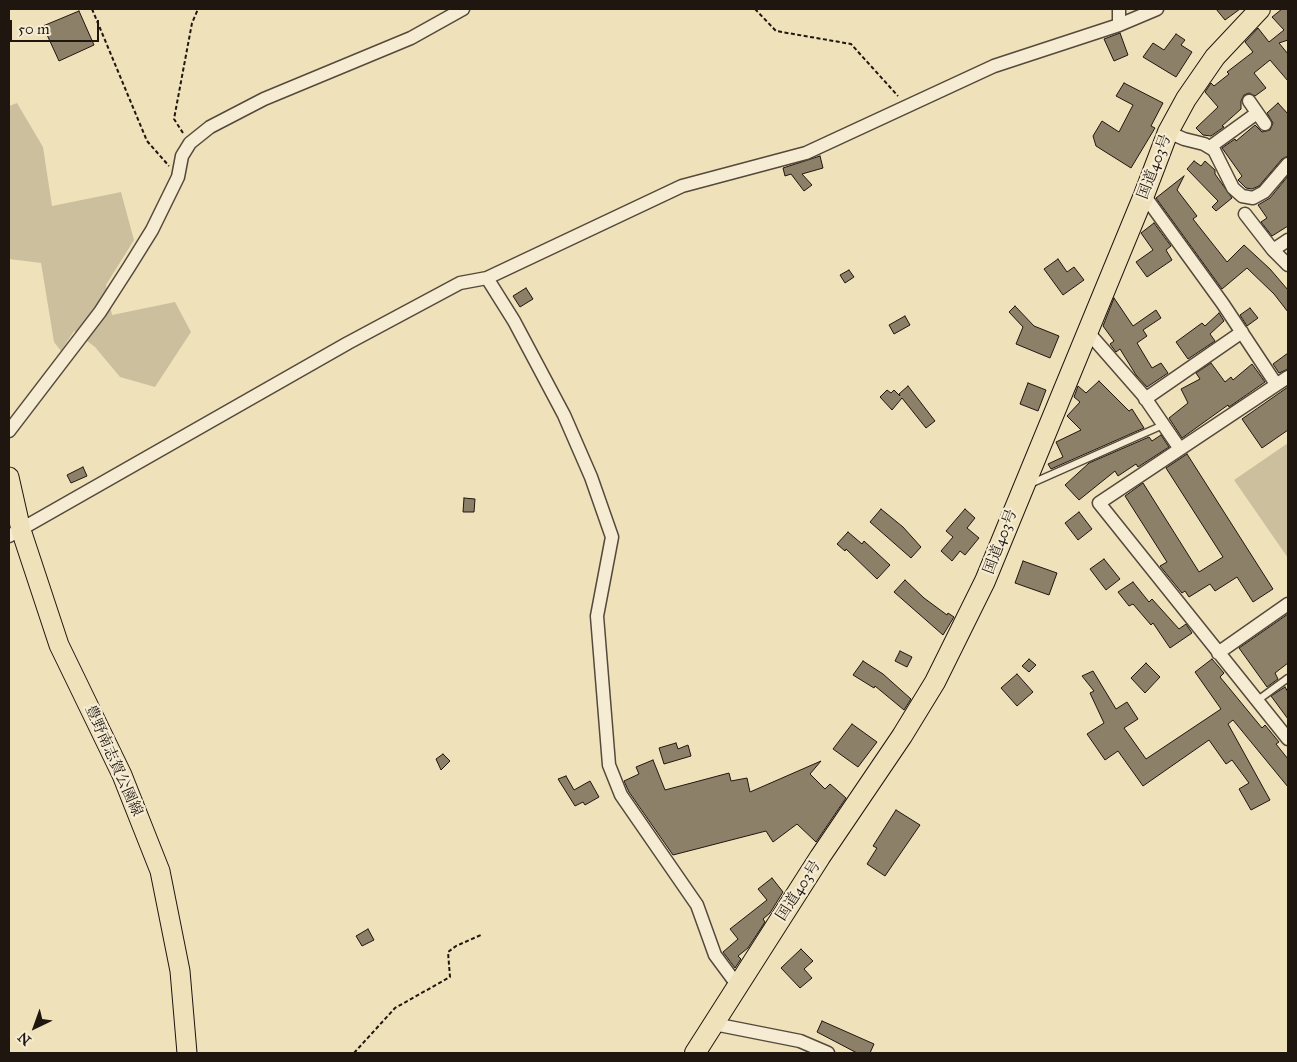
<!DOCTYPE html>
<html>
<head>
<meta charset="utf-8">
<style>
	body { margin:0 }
	#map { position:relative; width:1297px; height:1062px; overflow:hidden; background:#efe2bb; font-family:"IM FELL Great Primer",serif }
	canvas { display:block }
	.frame { position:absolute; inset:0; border:10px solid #201610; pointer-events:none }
	.north { position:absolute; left:10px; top:1002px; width:50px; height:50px; -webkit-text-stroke:4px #f5ecd3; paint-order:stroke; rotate:222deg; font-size:14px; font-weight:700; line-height:20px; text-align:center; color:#201610 }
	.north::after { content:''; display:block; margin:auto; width:18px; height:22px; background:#201610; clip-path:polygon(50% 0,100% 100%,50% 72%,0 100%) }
	.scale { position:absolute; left:10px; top:20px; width:89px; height:22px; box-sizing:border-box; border:2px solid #201610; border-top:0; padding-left:6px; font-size:15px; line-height:18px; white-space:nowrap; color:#201610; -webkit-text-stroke:4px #f5ecd3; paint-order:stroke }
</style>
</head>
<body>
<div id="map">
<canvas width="1297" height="1062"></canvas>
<div class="frame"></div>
<div class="north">N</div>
<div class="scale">50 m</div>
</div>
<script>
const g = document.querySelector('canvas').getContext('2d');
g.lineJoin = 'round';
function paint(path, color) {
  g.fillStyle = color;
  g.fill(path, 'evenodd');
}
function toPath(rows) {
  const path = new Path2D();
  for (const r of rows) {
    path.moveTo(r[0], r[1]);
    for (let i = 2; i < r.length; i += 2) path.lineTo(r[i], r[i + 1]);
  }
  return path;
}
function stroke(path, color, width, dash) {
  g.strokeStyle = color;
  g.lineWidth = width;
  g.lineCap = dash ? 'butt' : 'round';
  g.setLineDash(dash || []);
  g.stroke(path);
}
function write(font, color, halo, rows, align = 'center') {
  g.font = font + ' "IM FELL Great Primer","Noto Serif JP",serif';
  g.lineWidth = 4.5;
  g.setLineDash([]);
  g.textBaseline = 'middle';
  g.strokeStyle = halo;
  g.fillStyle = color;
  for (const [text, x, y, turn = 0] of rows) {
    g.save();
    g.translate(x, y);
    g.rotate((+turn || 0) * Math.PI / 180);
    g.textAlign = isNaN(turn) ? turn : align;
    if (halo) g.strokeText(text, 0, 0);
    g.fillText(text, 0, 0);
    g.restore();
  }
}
paint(toPath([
	[17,103,43,147,52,206,121,192,134,240,106,285,112,315,175,302,191,332,155,387,120,377,95,347,74,331,61,351,54,342,41,263,9,259,9,106],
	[1288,443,1288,558,1234,480]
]), '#ccbf9e');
const building = toPath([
	[1216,9,1240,9,1225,20,1216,9],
	[1282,9,1288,9,1288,40,1279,43,1288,54,1288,81,1270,60,1254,73,1266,88,1255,96,1249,93,1244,95,1241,101,1241,109,1222,126,1224,127,1211,136,1203,135,1196,128,1218,107,1205,92,1211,83,1214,86,1229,74,1227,72,1253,52,1245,42,1258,28,1269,42,1284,30,1272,17,1282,9],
	[79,11,94,45,59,61,43,26,79,11],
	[1120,33,1128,55,1114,61,1104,39,1120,33],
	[1176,34,1185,40,1181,45,1192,52,1176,77,1143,57,1153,43,1164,50,1176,34],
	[1124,83,1163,103,1151,126,1155,128,1131,168,1096,146,1093,136,1102,121,1119,132,1133,105,1116,96,1124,83],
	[1278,103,1288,114,1288,156,1282,159,1259,186,1252,189,1246,188,1238,180,1242,176,1222,148,1235,139,1236,141,1255,125,1262,132,1270,130,1273,123,1267,113,1278,103],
	[820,156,823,168,802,174,812,185,804,191,791,174,785,176,783,168,820,156],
	[1194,161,1201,166,1205,161,1215,170,1215,174,1232,198,1216,211,1212,207,1218,201,1187,169,1194,161],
	[1184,176,1177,190,1197,216,1193,219,1227,262,1244,245,1270,269,1288,290,1288,312,1274,294,1247,268,1222,289,1156,198,1184,176],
	[1288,176,1288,226,1272,236,1261,222,1267,218,1258,205,1270,198,1288,176],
	[1154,223,1171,246,1166,250,1172,260,1147,277,1136,262,1153,250,1141,233,1154,223],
	[1058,259,1067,272,1074,267,1084,280,1063,295,1044,269,1058,259],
	[849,270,854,277,845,283,840,275,849,270],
	[526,288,533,299,520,307,513,296,526,288],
	[1114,298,1133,326,1156,310,1161,318,1143,330,1147,336,1137,343,1152,368,1161,363,1168,373,1147,387,1136,375,1120,349,1116,352,1110,344,1114,341,1103,326,1114,298],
	[1015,306,1034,326,1059,336,1050,358,1016,344,1023,327,1009,312,1015,306],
	[1250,308,1258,318,1247,326,1240,315,1250,308],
	[1219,313,1224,321,1210,334,1215,341,1188,359,1176,342,1202,323,1205,326,1219,313],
	[905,316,910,325,894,334,889,325,905,316],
	[1288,353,1288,369,1279,373,1273,364,1288,353],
	[1211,363,1225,382,1231,377,1233,380,1252,364,1265,382,1229,407,1228,405,1182,438,1169,418,1188,403,1181,389,1200,379,1196,373,1211,363],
	[1099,381,1129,411,1132,409,1144,428,1051,469,1048,464,1063,457,1056,442,1081,430,1067,416,1080,402,1074,397,1078,386,1086,393,1099,381],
	[1028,383,1046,390,1038,411,1020,404,1028,383],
	[908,386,935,421,926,428,902,398,892,410,880,397,887,390,891,393,894,390,900,396,899,394,908,386],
	[1288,387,1288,430,1262,448,1242,419,1288,387],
	[1161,435,1169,447,1138,467,1136,464,1118,476,1115,471,1079,500,1065,485,1089,463,1149,437,1152,441,1161,435],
	[1187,454,1273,589,1253,602,1237,577,1215,591,1210,584,1189,597,1185,591,1182,593,1160,566,1167,562,1125,496,1143,483,1199,572,1223,557,1166,468,1187,454],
	[83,467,87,476,71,483,67,475,83,467],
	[464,498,475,499,474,512,463,512,464,498],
	[881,509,903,527,921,547,911,558,870,522,881,509],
	[965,509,975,518,967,528,979,538,965,555,960,551,952,561,941,551,953,537,946,531,965,509],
	[1079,512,1092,529,1078,540,1065,523,1079,512],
	[848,532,862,544,864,541,890,565,877,579,846,549,845,551,837,544,848,532],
	[1104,559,1120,579,1106,590,1090,569,1104,559],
	[1023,561,1057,573,1049,595,1015,583,1023,561],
	[905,580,924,598,947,615,948,613,954,617,943,635,894,592,905,580],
	[1133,582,1149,602,1152,599,1179,629,1186,624,1192,633,1170,648,1153,623,1151,625,1133,604,1129,606,1118,592,1133,582],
	[1288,614,1288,663,1275,673,1278,679,1267,687,1239,648,1288,614],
	[900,651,912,657,907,667,895,661,900,651],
	[1029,659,1036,665,1029,672,1022,666,1029,659],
	[1212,659,1224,673,1220,677,1262,728,1265,725,1279,742,1276,744,1288,759,1288,787,1233,720,1228,724,1270,800,1251,810,1239,789,1249,783,1232,760,1226,764,1209,740,1143,786,1118,751,1105,760,1087,734,1104,723,1090,693,1094,691,1082,676,1093,671,1116,709,1127,702,1138,719,1124,728,1146,759,1221,709,1195,672,1212,659],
	[863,661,883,674,911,699,904,710,875,686,874,688,853,675,863,661],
	[1146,663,1160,677,1145,693,1131,678,1146,663],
	[1017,674,1033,692,1017,706,1001,688,1017,674],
	[1285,687,1288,692,1288,719,1271,696,1285,687],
	[852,724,877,742,858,767,833,749,852,724],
	[676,743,678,749,688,745,691,756,664,764,659,748,676,743],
	[443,754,450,761,441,770,436,759,443,754],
	[653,760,665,790,729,773,731,781,747,778,750,792,821,761,810,774,825,789,830,784,846,798,816,842,797,824,773,842,766,831,673,855,629,792,624,781,639,774,636,767,653,760],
	[566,776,574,790,590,781,599,797,585,805,583,802,575,806,558,779,566,776],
	[896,810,920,825,885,876,867,864,877,848,873,846,896,810],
	[772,878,783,892,770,913,763,919,765,922,748,948,738,956,741,959,735,968,723,952,738,939,730,929,767,900,758,889,772,878],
	[368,929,374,940,362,946,356,936,368,929],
	[801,949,813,961,804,969,812,978,800,988,781,968,801,949],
	[822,1021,874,1044,870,1053,857,1053,817,1032,822,1021]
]);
paint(building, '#8c8069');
stroke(building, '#201610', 1);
const service = toPath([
	[1030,484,1163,425],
	[1258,700,1288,678]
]);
const minor = toPath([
	[1119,25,1119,9],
	[1249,101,1265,124],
	[1168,132,1184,139,1204,144,1214,150,1233,188,1242,196,1253,198,1264,192,1288,164],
	[1210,147,1257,113],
	[1144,195,1223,304,1276,384],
	[1245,214,1273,250,1288,265],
	[1273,250,1288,240],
	[487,278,514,321,564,415,591,477,612,537,597,616,609,765,621,795,697,905,715,955,738,986],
	[1087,331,1143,395,1180,449],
	[1288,377,1099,503,1288,739],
	[1145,399,1242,332],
	[9,431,100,312,129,267,152,230,178,177,182,156,190,143,210,127,264,99,411,38,463,9],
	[9,536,348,343,460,283,487,278,682,186,806,153,994,66,1119,25,1157,9],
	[1218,653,1288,604],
	[714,1024,800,1041,828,1053]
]);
const primary = toPath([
	[9,477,21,530,59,645,122,775,160,871,180,971,187,1053]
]);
const trunk = toPath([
	[695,1053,820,857,902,736,935,682,985,581,1144,195,1168,132,1186,99,1215,57,1260,9]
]);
stroke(service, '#54493b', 9);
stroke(minor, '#54493b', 15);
stroke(primary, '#201610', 21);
stroke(trunk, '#201610', 22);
stroke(toPath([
	[92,9,147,141,169,166],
	[755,9,776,31,851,44,898,96],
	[183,133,174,119,192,23,198,9],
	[354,1053,395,1008,450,977,448,952,456,946,481,935]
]), '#201610', 2, [4, 2.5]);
stroke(service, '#f5ecd3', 6);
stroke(minor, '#f5ecd3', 12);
stroke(primary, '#efe2bb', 19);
stroke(trunk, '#efe2bb', 20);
write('15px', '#201610', '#f5ecd3', [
	["国道403号",1155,167,-69],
	["国道403号",1001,542,-69],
	["豊野南志賀公園線",113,761,66],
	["国道403号",799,891,-57]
]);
</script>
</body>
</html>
